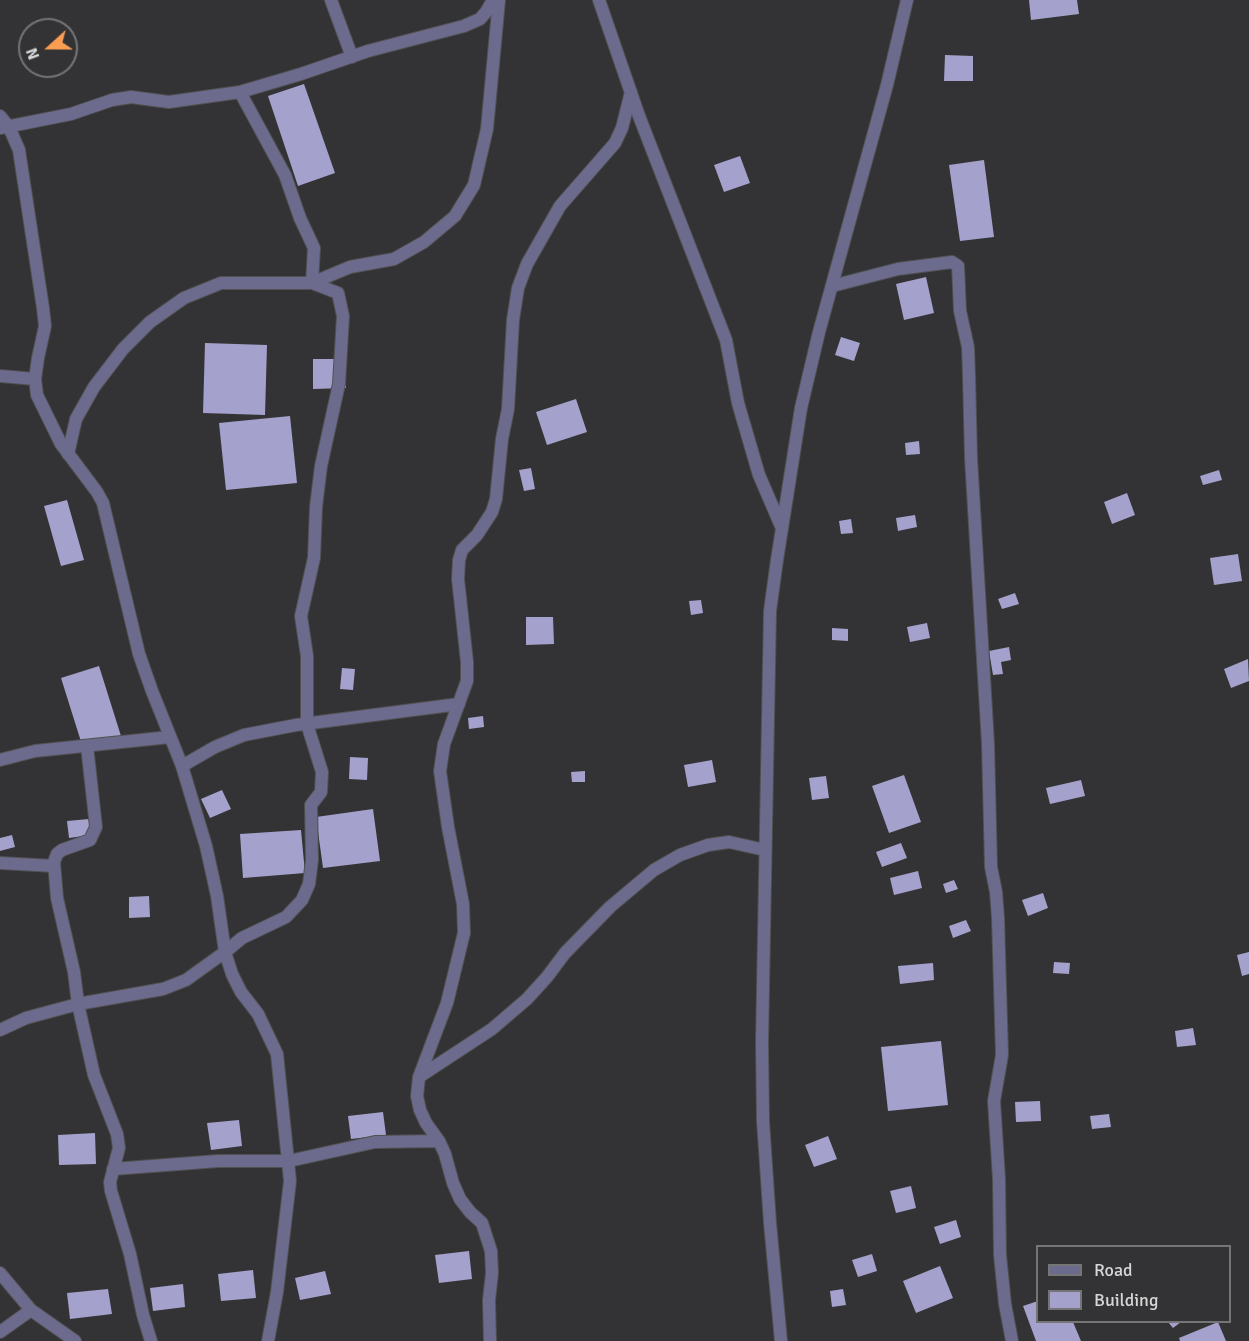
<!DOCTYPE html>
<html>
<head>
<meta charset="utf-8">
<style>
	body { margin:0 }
	#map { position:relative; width:1249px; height:1341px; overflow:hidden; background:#333335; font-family:Signika,sans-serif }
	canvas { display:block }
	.legend { position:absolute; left:1036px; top:1245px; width:195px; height:78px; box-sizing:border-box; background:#333335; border:2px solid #757576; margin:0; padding:8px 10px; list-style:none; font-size:18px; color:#d7d7d8 }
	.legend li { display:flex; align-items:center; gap:12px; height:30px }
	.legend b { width:30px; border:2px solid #757576 }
	.north { position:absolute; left:18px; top:18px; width:60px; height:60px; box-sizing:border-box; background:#333335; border:2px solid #757576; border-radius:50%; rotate:249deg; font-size:16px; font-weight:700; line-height:24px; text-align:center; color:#d7d7d8 }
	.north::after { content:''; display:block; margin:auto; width:21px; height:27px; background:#fc9d54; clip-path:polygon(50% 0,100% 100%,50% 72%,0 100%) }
</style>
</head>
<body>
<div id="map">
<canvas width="1249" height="1341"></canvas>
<ul class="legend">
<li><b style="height:8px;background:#6c6b8e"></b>Road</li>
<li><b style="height:16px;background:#a4a2cc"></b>Building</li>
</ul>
<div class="north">N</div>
</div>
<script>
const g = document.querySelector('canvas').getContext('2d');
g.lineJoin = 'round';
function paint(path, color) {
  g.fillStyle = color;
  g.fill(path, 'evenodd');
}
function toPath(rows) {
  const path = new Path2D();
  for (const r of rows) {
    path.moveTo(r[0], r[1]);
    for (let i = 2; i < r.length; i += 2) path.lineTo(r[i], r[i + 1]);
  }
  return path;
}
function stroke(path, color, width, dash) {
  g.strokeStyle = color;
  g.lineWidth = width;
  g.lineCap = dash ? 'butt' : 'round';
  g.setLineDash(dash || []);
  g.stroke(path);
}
paint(toPath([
	[1029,0,1077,0,1079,14,1031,20],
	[945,55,973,56,973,81,944,81],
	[304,84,335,173,298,186,268,96],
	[740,156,750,183,724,192,714,165],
	[984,160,994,237,960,241,949,165],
	[926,277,934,313,904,320,896,284],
	[841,337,860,343,854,361,835,355],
	[205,343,267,345,265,415,203,413],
	[313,359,346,359,346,388,313,389],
	[576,399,587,432,547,445,536,412],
	[290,416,297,483,226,490,219,423],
	[919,441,920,454,906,455,905,443],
	[531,468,535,489,524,491,519,470],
	[1219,470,1222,480,1203,485,1200,476],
	[1127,493,1135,515,1112,524,1104,502],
	[67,500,84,560,61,566,44,506],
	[915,515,917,527,898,531,896,518],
	[851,519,853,533,841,534,839,521],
	[1238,554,1242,581,1214,585,1210,558],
	[1015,593,1019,604,1002,609,998,599],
	[701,600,703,613,691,615,689,601],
	[526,617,553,617,554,644,526,645],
	[927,623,930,638,910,642,907,627],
	[832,628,848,629,848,641,832,640],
	[1009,647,1011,660,1001,662,1003,674,993,675,989,651],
	[1248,659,1249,681,1231,688,1224,669],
	[99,666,121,736,83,748,61,678],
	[342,668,355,669,353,690,340,689],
	[483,716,484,727,469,729,468,718],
	[350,757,368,758,367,780,349,779],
	[712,760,716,782,688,787,684,765],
	[585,771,585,782,572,782,571,772],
	[904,775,921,822,889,833,872,786],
	[826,776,829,798,812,800,809,778],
	[1081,780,1085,796,1050,804,1046,788],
	[222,790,231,809,210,818,201,799],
	[373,809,380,861,323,868,316,817],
	[89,819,91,835,69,838,67,821],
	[301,830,305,873,243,878,240,834],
	[12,835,15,847,0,851,0,838],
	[901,843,907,858,882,867,876,852],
	[918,871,922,888,894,895,890,878],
	[954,880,958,889,946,893,943,884],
	[1043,893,1048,908,1028,916,1022,900],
	[149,896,150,917,129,918,129,897],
	[966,920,971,931,953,938,949,926],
	[1249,952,1249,974,1242,976,1237,955],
	[1054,962,1070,963,1069,974,1053,973],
	[933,963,934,980,900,984,898,966],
	[1193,1028,1196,1045,1177,1047,1175,1031],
	[941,1041,948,1105,888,1111,881,1047],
	[1040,1101,1041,1121,1016,1122,1015,1102],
	[383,1112,386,1135,351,1139,348,1116],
	[1109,1114,1111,1127,1092,1129,1090,1116],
	[239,1120,242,1146,211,1150,207,1123],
	[95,1133,96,1164,59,1165,58,1135],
	[828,1136,837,1159,814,1167,805,1145],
	[911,1186,916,1208,896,1213,890,1191],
	[956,1220,961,1237,940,1244,934,1227],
	[469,1251,472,1279,439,1283,435,1255],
	[872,1254,877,1271,858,1277,852,1260],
	[940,1266,953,1298,916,1313,903,1281],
	[253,1270,256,1298,221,1301,218,1274],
	[325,1271,331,1294,300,1300,295,1278],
	[183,1284,185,1307,153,1311,150,1288],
	[108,1289,112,1314,70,1319,67,1293],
	[843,1289,846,1305,832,1307,830,1291],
	[1038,1301,1038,1322,1073,1322,1081,1341,1036,1341,1023,1306],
	[1168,1322,1181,1322,1173,1328],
	[1218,1322,1226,1341,1180,1341,1179,1338]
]), '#a4a2cc');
const street = toPath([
	[331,0,352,57],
	[599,0,639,116,726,340,738,403,759,475,781,526],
	[0,116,9,127,19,150,43,308,45,326,38,358,35,379,37,395,61,444,97,492,103,503,139,654,152,691,182,766,206,846,217,896,225,952,232,974,241,992,258,1014,277,1054,290,1181,277,1292,268,1341],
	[1,128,71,114,112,100,131,97,169,102,240,92,301,74,368,51,464,26,480,19,486,12,493,0],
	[832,286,898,269,952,262,958,266,960,311,968,347,969,376,971,458,988,744,991,867,996,892,998,918,1002,1055,994,1101,999,1179,1000,1255,1005,1304,1012,1341],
	[0,376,35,379],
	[68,454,76,419,94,387,123,349,150,322,184,298,221,283,312,283,350,267,394,259,424,242,455,216,474,185,487,129,499,0],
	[87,746,96,827,90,840,62,850,57,854,54,862,57,898,74,972,78,1004,94,1075,117,1134,119,1148,110,1182,111,1191,130,1254,143,1315,151,1341],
	[0,760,35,751,170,737],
	[182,766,215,747,244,735,296,725,459,704],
	[0,863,54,866],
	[0,1030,26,1018,78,1004,163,989,186,980,225,952,242,938,286,917,302,900,309,884,312,860,311,805,321,792,322,772,307,724,307,656,301,616,314,558,316,507,321,466,339,384,343,316,338,293,312,283,314,248,300,218,285,175,240,92],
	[419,1077,492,1029,527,999,547,977,565,953,610,907,654,870,680,855,708,845,729,842,765,850],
	[113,1169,218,1161,289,1161,375,1142,439,1141],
	[0,1273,31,1310,75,1341],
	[0,1332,31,1310],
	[490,1341,489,1300,492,1273,491,1251,482,1223,470,1212,460,1199,453,1183,445,1154,439,1141,426,1123,420,1110,417,1096,419,1077,447,1003,464,933,463,904,448,827,440,771,444,744,467,681,467,662,458,579,459,560,462,550,477,535,492,512,496,499,502,439,508,409,513,320,518,288,527,264,560,206,615,143,622,128,631,92],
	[781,1341,770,1223,763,1121,762,1042,770,611,777,560,801,408,819,332,887,85,907,0]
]);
stroke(street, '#515152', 14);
stroke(street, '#6c6b8e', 12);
</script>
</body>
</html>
